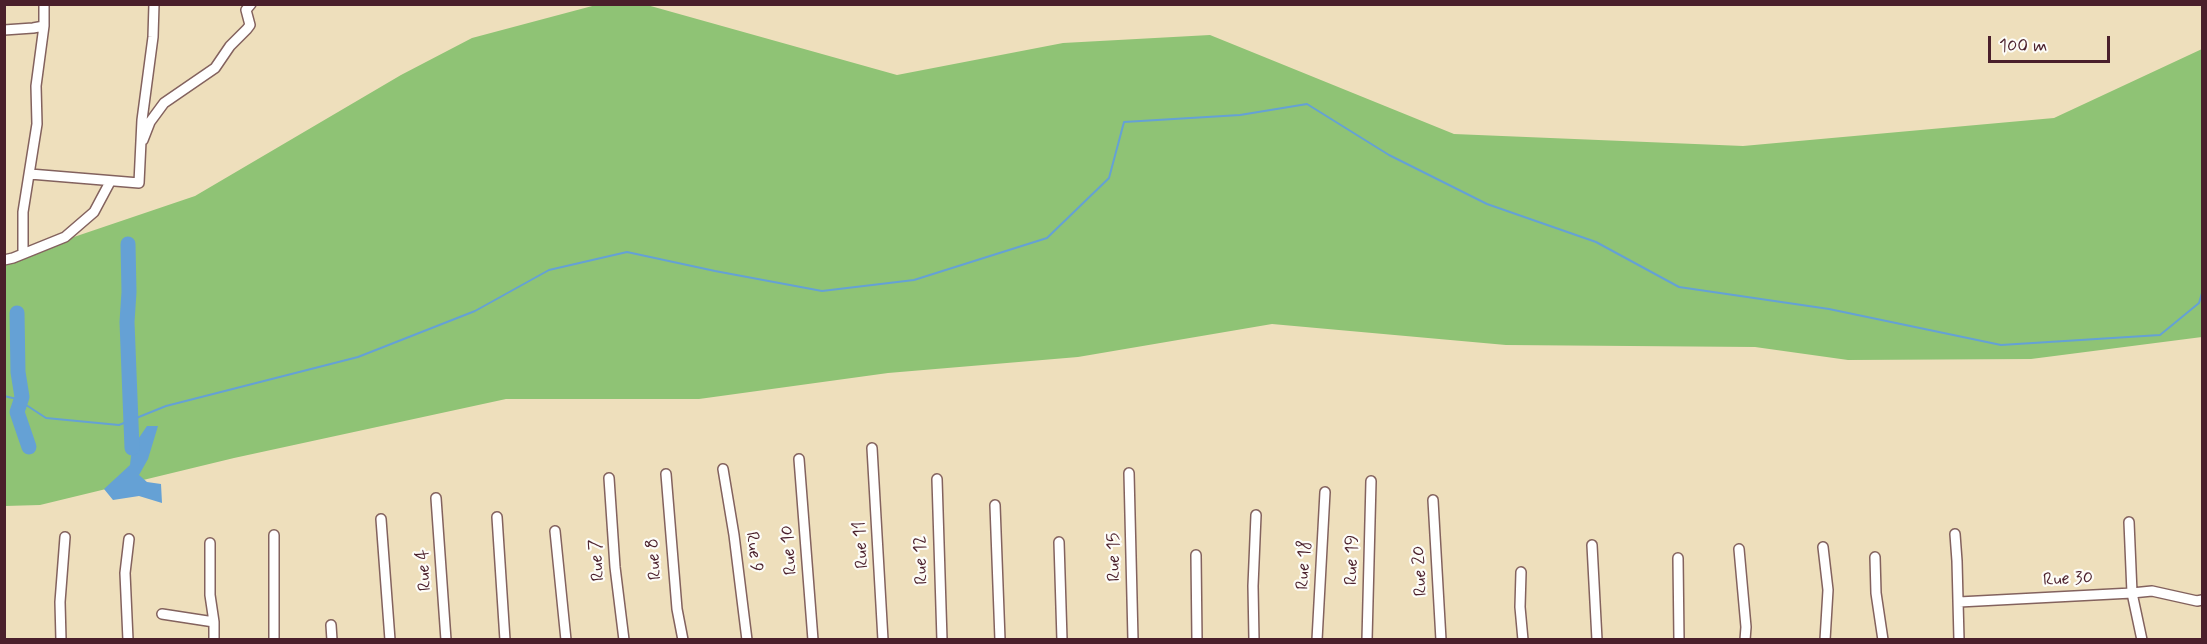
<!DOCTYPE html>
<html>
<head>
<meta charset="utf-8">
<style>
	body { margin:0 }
	#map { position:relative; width:2207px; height:644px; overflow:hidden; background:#eedfbc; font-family:Mynerve,sans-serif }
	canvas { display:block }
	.frame { position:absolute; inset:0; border:6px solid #4a1f2b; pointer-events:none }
	.scale { position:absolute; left:1988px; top:36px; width:122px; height:27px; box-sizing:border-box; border:3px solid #4a1f2b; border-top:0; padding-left:8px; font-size:18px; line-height:21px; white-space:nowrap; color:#4a1f2b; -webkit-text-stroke:4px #fdfcf7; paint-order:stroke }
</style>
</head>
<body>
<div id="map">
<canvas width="2207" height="644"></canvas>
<div class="frame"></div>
<div class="scale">100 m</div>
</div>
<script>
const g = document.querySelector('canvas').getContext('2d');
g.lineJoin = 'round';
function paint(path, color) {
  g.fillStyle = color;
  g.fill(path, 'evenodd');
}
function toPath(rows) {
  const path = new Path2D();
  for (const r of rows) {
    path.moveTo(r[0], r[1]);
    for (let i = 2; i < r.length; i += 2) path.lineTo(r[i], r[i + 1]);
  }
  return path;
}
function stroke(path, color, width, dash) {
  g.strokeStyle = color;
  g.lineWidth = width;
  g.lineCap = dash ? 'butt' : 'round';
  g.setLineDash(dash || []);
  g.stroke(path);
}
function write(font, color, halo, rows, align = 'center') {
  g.font = font + ' Mynerve,sans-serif';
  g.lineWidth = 4.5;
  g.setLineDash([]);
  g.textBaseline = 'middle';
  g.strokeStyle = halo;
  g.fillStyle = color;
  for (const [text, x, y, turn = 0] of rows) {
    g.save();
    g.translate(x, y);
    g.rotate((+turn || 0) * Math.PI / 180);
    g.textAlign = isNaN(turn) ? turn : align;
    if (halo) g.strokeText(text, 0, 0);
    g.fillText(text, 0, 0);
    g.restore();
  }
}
paint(toPath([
	[596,5,647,5,897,75,1063,43,1210,35,1454,134,1743,146,2054,118,2202,49,2202,337,2031,359,1848,360,1755,347,1506,345,1272,324,1078,357,888,373,699,399,506,399,234,458,40,505,5,506,4,266,68,239,195,196,401,75,472,38]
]), '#8fc375');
paint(toPath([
	[147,426,158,426,148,459,139,475,147,482,161,484,162,503,139,496,113,500,104,489,130,465,132,448]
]), '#65a1d5');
stroke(toPath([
	[4,396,17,399,46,418,119,425,166,406,358,357,475,311,549,270,627,252,715,271,822,291,914,280,1047,238,1109,178,1124,122,1240,115,1307,104,1389,155,1487,204,1596,242,1679,287,1829,309,2001,345,2160,335,2199,303,2202,293]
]), '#65a1d5', 2);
stroke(toPath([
	[128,244,129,292,127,322,132,448],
	[17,313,18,372,22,397,17,412,29,447]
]), '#65a1d5', 15);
const minor = toPath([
	[4,30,33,28,44,26],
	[143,140,150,122,164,103,215,68,230,46,247,29,250,25,246,10,251,4],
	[30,174,139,183,142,120,153,37,154,4],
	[23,253,23,212,37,124,36,86,44,26,44,4],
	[4,260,13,258,65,237,94,212,110,182],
	[872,448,883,640],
	[799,459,813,640],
	[723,469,734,535,747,640],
	[1129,473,1133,640],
	[666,474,677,609,683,640],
	[609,478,615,567,624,640],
	[937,479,942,640],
	[436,498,446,640],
	[1433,500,1441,640],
	[995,505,1000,640],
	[497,517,505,640],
	[381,519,390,640],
	[2129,522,2132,593,2152,591,2197,601,2202,600],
	[555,531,566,640],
	[1955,534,1957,561,1959,640],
	[1059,542,1062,640],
	[210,543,210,595,214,622,214,640],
	[1592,545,1597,640],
	[1823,547,1828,590,1825,640],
	[1739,549,1746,627,1745,640],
	[1196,555,1197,640],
	[1875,557,1876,593,1883,640],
	[1678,558,1679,640],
	[1521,572,1520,607,1523,640],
	[1959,602,2132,593,2142,640],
	[162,614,214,622],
	[331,625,332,640],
	[61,640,60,602,65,537],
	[128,640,125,573,129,539],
	[274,640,274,535],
	[1254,640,1253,586,1256,515],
	[1317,640,1325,492],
	[1367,640,1371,481]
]);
stroke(minor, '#83625e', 12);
stroke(minor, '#fff', 9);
write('18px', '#4a1f2b', '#fdfcf7', [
	["Rue 11",862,545,-94],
	["Rue 10",790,550,-95],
	["Rue 9",753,552,82],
	["Rue 15",1115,557,-91],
	["Rue 8",655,559,-95],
	["Rue 7",598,560,-95],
	["Rue 12",922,560,-92],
	["Rue 19",1353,560,-89],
	["Rue 18",1305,565,-87],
	["Rue 4",425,570,-94],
	["Rue 20",1421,571,-93],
	["Rue 30",2068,580,-3]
]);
</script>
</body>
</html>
